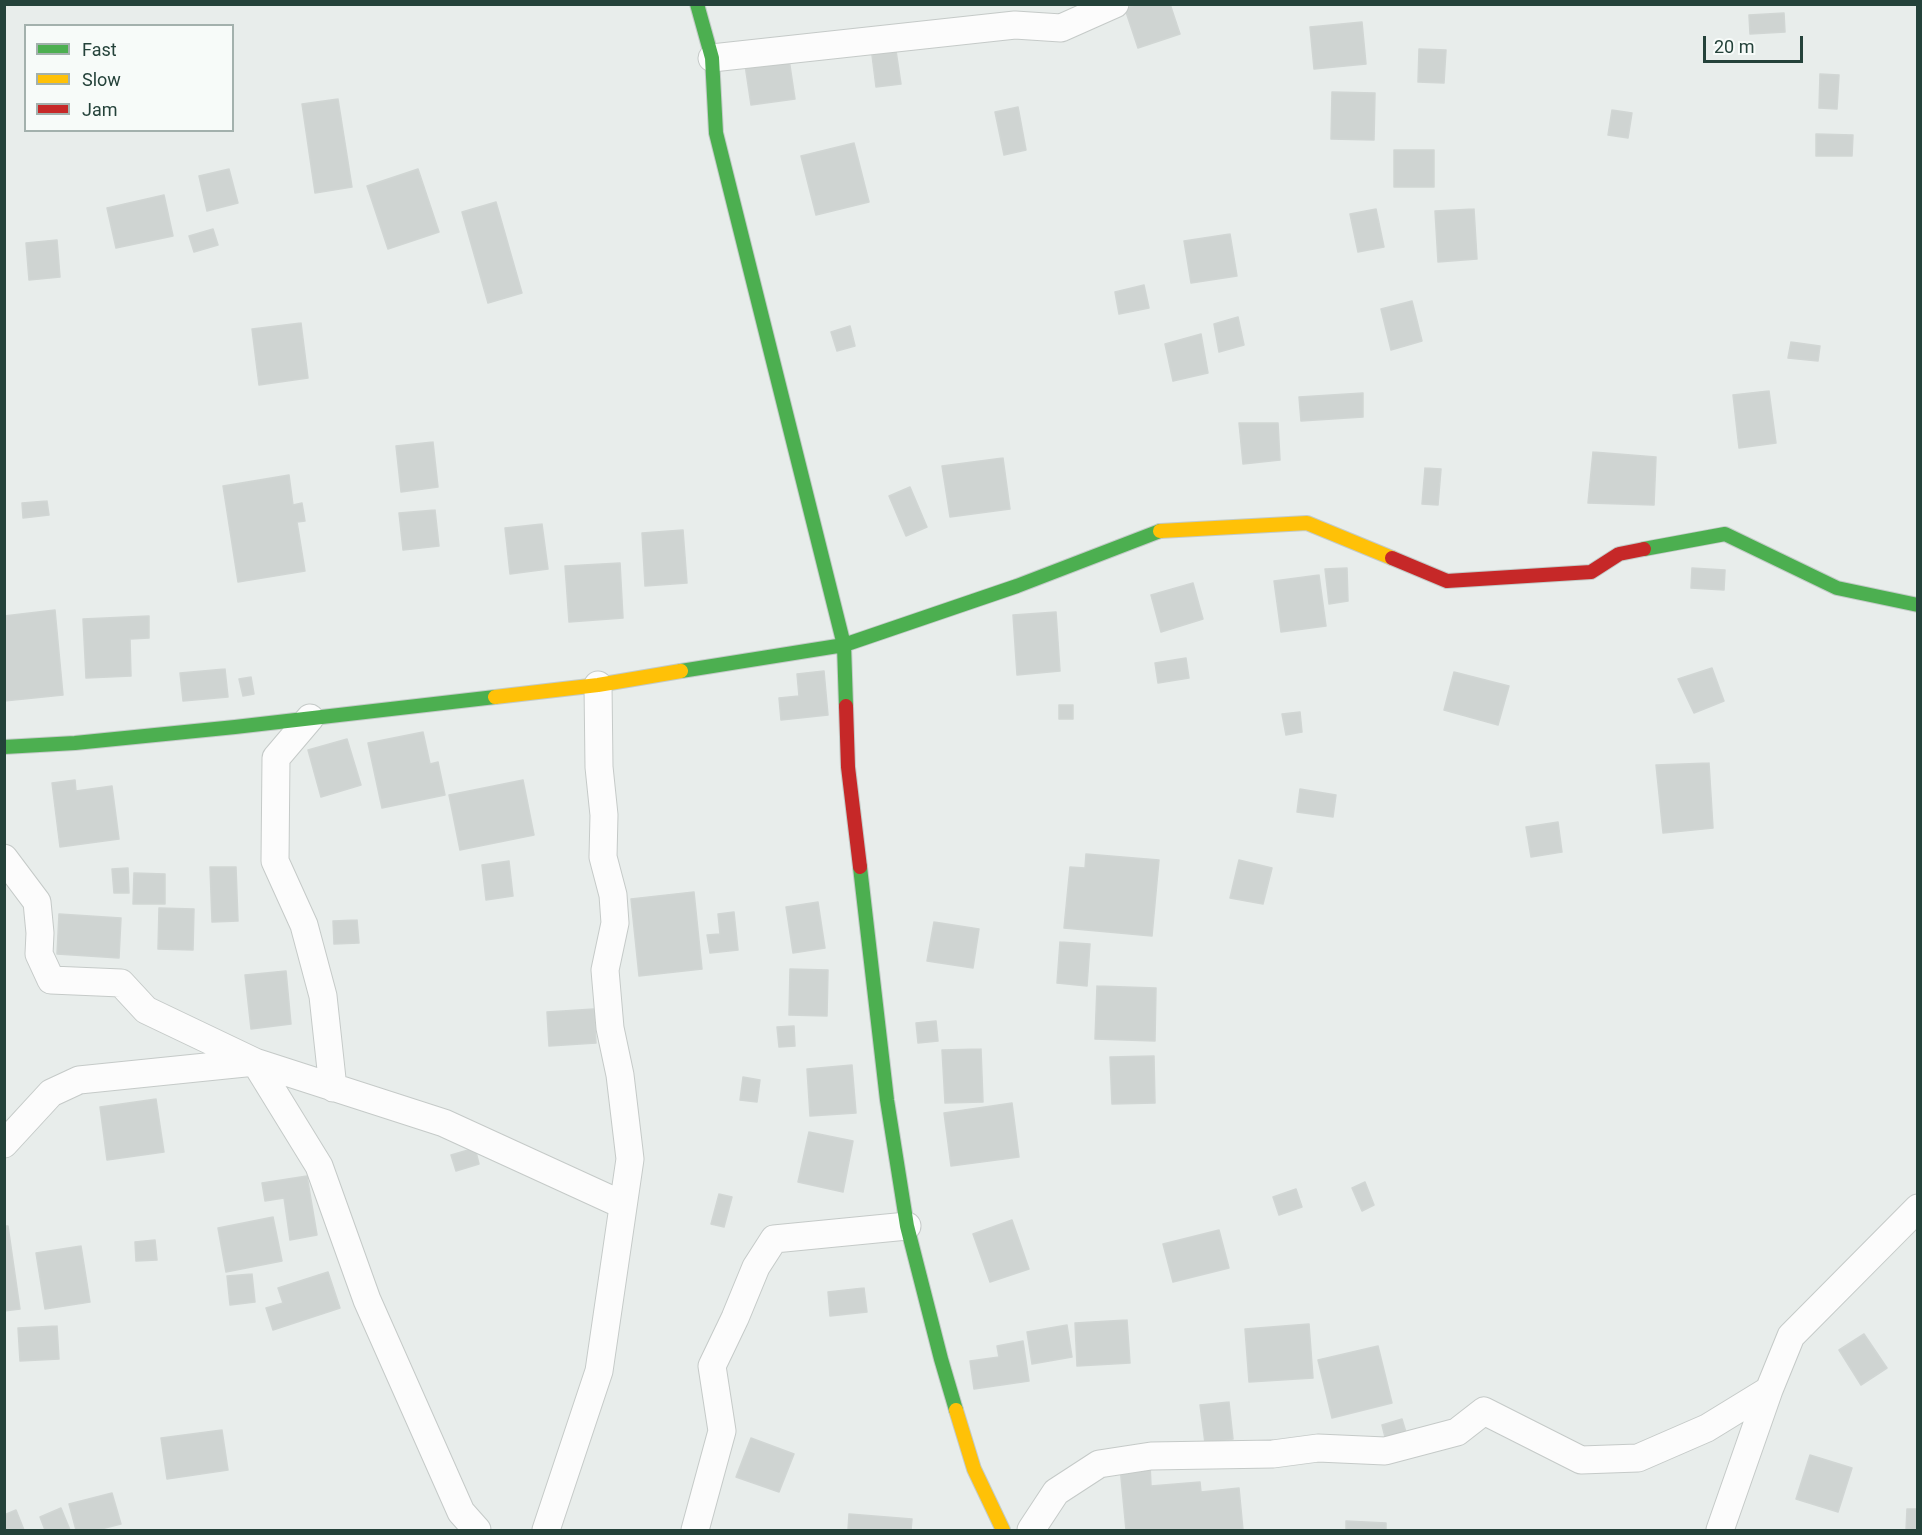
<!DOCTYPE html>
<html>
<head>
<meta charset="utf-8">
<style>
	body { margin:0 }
	#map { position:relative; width:1922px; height:1535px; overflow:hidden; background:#e8edeb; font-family:Roboto,sans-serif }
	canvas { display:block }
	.frame { position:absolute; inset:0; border:6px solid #24423a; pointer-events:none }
	.legend { position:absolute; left:24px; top:24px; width:210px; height:108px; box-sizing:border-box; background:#f7fbf9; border:2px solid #a3b1ad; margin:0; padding:8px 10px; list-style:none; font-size:18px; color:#24423a }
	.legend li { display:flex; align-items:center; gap:12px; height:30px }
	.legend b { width:30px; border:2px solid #a3b1ad }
	.scale { position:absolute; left:1703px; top:36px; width:100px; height:27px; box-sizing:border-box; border:3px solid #24423a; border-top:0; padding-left:8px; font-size:18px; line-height:21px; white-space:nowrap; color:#24423a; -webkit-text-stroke:4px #f7fbf9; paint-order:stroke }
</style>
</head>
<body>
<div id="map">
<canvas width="1922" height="1535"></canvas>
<div class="frame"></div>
<ul class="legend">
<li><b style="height:8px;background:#4caf50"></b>Fast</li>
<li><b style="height:8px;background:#ffc107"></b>Slow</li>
<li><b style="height:8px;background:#c62828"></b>Jam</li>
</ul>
<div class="scale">20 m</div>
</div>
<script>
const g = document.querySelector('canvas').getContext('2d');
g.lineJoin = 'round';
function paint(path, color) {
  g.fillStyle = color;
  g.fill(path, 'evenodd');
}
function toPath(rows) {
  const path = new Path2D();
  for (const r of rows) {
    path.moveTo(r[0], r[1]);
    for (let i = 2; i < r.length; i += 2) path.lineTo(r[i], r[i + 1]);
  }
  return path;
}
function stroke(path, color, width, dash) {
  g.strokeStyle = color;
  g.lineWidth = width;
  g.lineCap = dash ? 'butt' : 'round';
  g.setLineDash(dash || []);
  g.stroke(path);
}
const building = toPath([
	[1138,4,1170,4,1180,34,1138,48,1125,9,1138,4],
	[1784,13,1785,32,1750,34,1749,15,1784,13],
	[1362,22,1366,64,1314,69,1310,27,1362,22],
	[895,44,901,84,876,87,871,47,895,44],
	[1419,49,1446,50,1444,83,1418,82,1419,49],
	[789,59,795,99,751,105,745,65,789,59],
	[1820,74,1839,75,1837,109,1819,108,1820,74],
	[1332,92,1375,93,1374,140,1331,139,1332,92],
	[338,99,352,187,315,193,302,104,338,99],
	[1018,107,1026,150,1004,155,995,112,1018,107],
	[1612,110,1632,113,1628,138,1608,135,1612,110],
	[1816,134,1853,135,1852,156,1816,156,1816,134],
	[854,143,869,202,816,215,801,156,854,143],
	[1394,150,1434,150,1434,187,1394,187,1394,150],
	[229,169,238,203,207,211,199,176,229,169],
	[418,169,439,232,388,249,367,186,418,169],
	[164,195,173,236,116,248,107,208,164,195],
	[496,202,522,293,488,303,462,212,496,202],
	[1376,209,1384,247,1358,252,1350,214,1376,209],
	[1474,209,1477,259,1438,262,1435,211,1474,209],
	[213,229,218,245,194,252,189,236,213,229],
	[1230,234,1237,276,1191,283,1184,241,1230,234],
	[57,240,60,277,29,280,26,243,57,240],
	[1144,285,1149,308,1119,314,1115,292,1144,285],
	[1412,301,1422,341,1391,350,1381,309,1412,301],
	[1238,317,1244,345,1219,352,1214,324,1238,317],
	[301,323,308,378,259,385,252,329,301,323],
	[850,326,855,346,837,351,831,332,850,326],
	[1201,334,1208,373,1173,381,1165,344,1201,334],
	[1791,342,1820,346,1818,361,1788,358,1791,342],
	[1769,391,1776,443,1739,448,1733,395,1769,391],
	[1363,393,1363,417,1301,421,1299,397,1363,393],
	[1239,423,1278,423,1280,460,1243,464,1239,423],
	[433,442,438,487,401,492,396,446,433,442],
	[1593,452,1656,457,1654,505,1588,503,1593,452],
	[1003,458,1010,509,950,517,942,466,1003,458],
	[1425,468,1441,469,1438,505,1422,504,1425,468],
	[289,475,293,505,302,503,305,521,297,522,305,571,238,582,223,486,289,475],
	[910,487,927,527,906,536,889,496,910,487],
	[47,501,49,515,23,518,22,503,47,501],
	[435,510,439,546,403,550,399,513,435,510],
	[542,524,548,569,510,574,505,528,542,524],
	[683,530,687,583,645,586,642,533,683,530],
	[620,563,623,618,569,622,565,566,620,563],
	[1347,568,1348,601,1329,604,1325,569,1347,568],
	[1692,568,1725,570,1724,590,1691,588,1692,568],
	[1319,575,1326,626,1281,632,1274,581,1319,575],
	[1193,583,1203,619,1161,632,1151,595,1193,583],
	[55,610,63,695,4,701,4,616,55,610],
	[1056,612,1060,671,1017,675,1013,615,1056,612],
	[149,616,149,638,130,639,131,676,86,678,83,619,149,616],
	[1186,658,1189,678,1158,683,1155,663,1186,658],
	[1712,668,1724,701,1694,713,1678,679,1712,668],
	[225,669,228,697,183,701,180,673,225,669],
	[824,671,828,715,781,720,779,698,799,696,797,674,824,671],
	[1454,672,1509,686,1498,725,1444,710,1454,672],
	[251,677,254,694,243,696,239,679,251,677],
	[1059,705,1073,705,1073,719,1059,719,1059,705],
	[1300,712,1302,732,1286,735,1282,714,1300,712],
	[423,732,430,764,438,762,445,795,382,808,368,743,423,732],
	[347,739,361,785,321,797,308,750,347,739],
	[1709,763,1713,828,1663,833,1656,765,1709,763],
	[75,780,76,791,112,786,119,839,60,847,52,783,75,780],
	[523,780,534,835,460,850,449,795,523,780],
	[1300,789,1336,795,1333,817,1297,812,1300,789],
	[1558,822,1562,852,1531,857,1526,827,1558,822],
	[1086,854,1159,860,1152,936,1064,928,1070,867,1085,868,1086,854],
	[1239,860,1272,868,1263,904,1230,898,1239,860],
	[509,861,513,896,486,900,482,865,509,861],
	[210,867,236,867,238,921,212,922,210,867],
	[128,868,129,893,114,893,112,869,128,868],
	[134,873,165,874,165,904,133,904,134,873],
	[694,892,702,969,639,976,631,899,694,892],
	[818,902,825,948,793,953,786,907,818,902],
	[159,908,194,909,193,950,158,949,159,908],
	[734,912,738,950,710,953,707,935,720,934,718,914,734,912],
	[59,914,121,918,119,958,57,954,59,914],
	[357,920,359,943,334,944,333,921,357,920],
	[934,922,979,929,973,968,927,961,934,922],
	[1060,942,1090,944,1087,986,1057,983,1060,942],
	[790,969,828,970,827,1016,789,1015,790,969],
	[286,971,291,1024,251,1029,245,975,286,971],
	[1097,986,1156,988,1155,1041,1095,1039,1097,986],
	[594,1009,596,1043,549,1046,547,1012,594,1009],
	[936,1021,938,1041,918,1043,916,1023,936,1021],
	[794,1026,795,1046,779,1047,777,1027,794,1026],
	[981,1049,983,1102,945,1103,942,1050,981,1049],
	[1154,1056,1155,1103,1112,1104,1110,1057,1154,1056],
	[852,1065,856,1113,810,1116,807,1069,852,1065],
	[743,1077,760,1080,757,1102,740,1100,743,1077],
	[156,1099,164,1152,107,1160,100,1107,156,1099],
	[1012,1103,1019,1157,951,1166,944,1113,1012,1103],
	[809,1132,853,1141,843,1192,798,1182,809,1132],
	[475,1148,479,1164,456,1171,451,1155,475,1148],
	[307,1176,317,1235,290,1240,284,1198,265,1201,262,1183,307,1176],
	[1365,1182,1374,1205,1362,1211,1352,1188,1365,1182],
	[1296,1189,1302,1207,1279,1215,1273,1197,1296,1189],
	[719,1194,732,1197,724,1227,711,1224,719,1194],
	[273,1217,282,1261,226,1272,218,1228,273,1217],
	[1012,1220,1029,1269,990,1282,973,1234,1012,1220],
	[4,1226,8,1226,20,1309,4,1311,4,1226],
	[1219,1230,1229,1268,1173,1282,1163,1244,1219,1230],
	[155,1240,157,1260,136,1261,135,1242,155,1240],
	[81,1246,90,1302,45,1309,36,1253,81,1246],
	[328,1272,340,1308,273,1330,266,1308,283,1303,278,1288,328,1272],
	[252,1274,255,1302,230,1305,227,1276,252,1274],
	[864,1288,867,1312,830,1316,828,1292,864,1288],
	[1127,1320,1130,1363,1077,1366,1075,1323,1127,1320],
	[1309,1324,1313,1378,1249,1382,1245,1329,1309,1324],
	[1067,1325,1072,1357,1032,1364,1027,1332,1067,1325],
	[57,1326,59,1359,20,1361,18,1328,57,1326],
	[1864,1334,1887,1368,1861,1385,1839,1350,1864,1334],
	[1023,1341,1029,1381,974,1389,970,1361,999,1357,997,1346,1023,1341],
	[1378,1346,1392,1403,1332,1418,1318,1360,1378,1346],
	[1229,1402,1233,1439,1205,1443,1200,1405,1229,1402],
	[1402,1419,1408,1439,1387,1445,1382,1425,1402,1419],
	[222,1430,228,1470,167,1479,161,1438,222,1430],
	[751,1438,794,1454,779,1492,736,1477,751,1438],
	[1810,1455,1852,1468,1838,1512,1796,1499,1810,1455],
	[1150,1464,1151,1486,1200,1482,1201,1492,1239,1488,1243,1530,1126,1530,1120,1467,1150,1464],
	[112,1493,121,1524,97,1530,76,1530,69,1504,112,1493],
	[61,1508,70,1530,45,1530,40,1517,61,1508],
	[1907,1509,1918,1509,1918,1530,1906,1530,1907,1509],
	[16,1510,24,1530,4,1530,4,1515,16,1510],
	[849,1514,912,1519,911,1530,848,1530,849,1514],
	[1346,1521,1386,1523,1386,1530,1346,1530,1346,1521]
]);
paint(building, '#cfd4d2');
stroke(building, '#d1d6d4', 1.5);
const street = toPath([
	[712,58,1015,25,1061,28,1115,4],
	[310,718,276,758,275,861,304,925,323,996,333,1088],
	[4,858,37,902,40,933,39,954,51,980,121,983,146,1010,255,1062,319,1166,367,1300,461,1512,477,1530],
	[4,1144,51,1093,79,1080,255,1062,444,1123,623,1205],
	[546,1530,599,1371,630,1159,620,1075,610,1028,605,970,615,923,613,895,603,857,604,815,599,767,598,685],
	[695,1530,722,1431,712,1366,735,1318,756,1267,774,1239,907,1226],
	[1031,1530,1056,1492,1099,1464,1151,1456,1273,1454,1318,1448,1385,1451,1457,1432,1484,1411,1581,1460,1638,1458,1707,1428,1769,1390],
	[1720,1530,1769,1390,1791,1336,1918,1208]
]);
const fast = toPath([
	[697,4,712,58,716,133,844,645,846,706],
	[1644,549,1725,534,1837,588,1918,605],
	[681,671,844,645,1017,586,1160,531],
	[4,747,75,743,235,727,495,697],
	[860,867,887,1100,907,1226,941,1359,956,1410]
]);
const slow = toPath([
	[1160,531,1307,523,1392,558],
	[495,697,598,685,681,671],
	[956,1410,974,1469,1003,1530]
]);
const jam = toPath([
	[1392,558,1447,581,1591,572,1619,554,1644,549],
	[846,706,848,767,860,867]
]);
stroke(street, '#c5cac8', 29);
stroke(fast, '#c3cbc8', 16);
stroke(slow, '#c3cbc8', 16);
stroke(jam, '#c3cbc8', 16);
stroke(street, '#fcfcfc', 27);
stroke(fast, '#4caf50', 14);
stroke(slow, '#ffc107', 14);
stroke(jam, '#c62828', 14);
</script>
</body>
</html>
